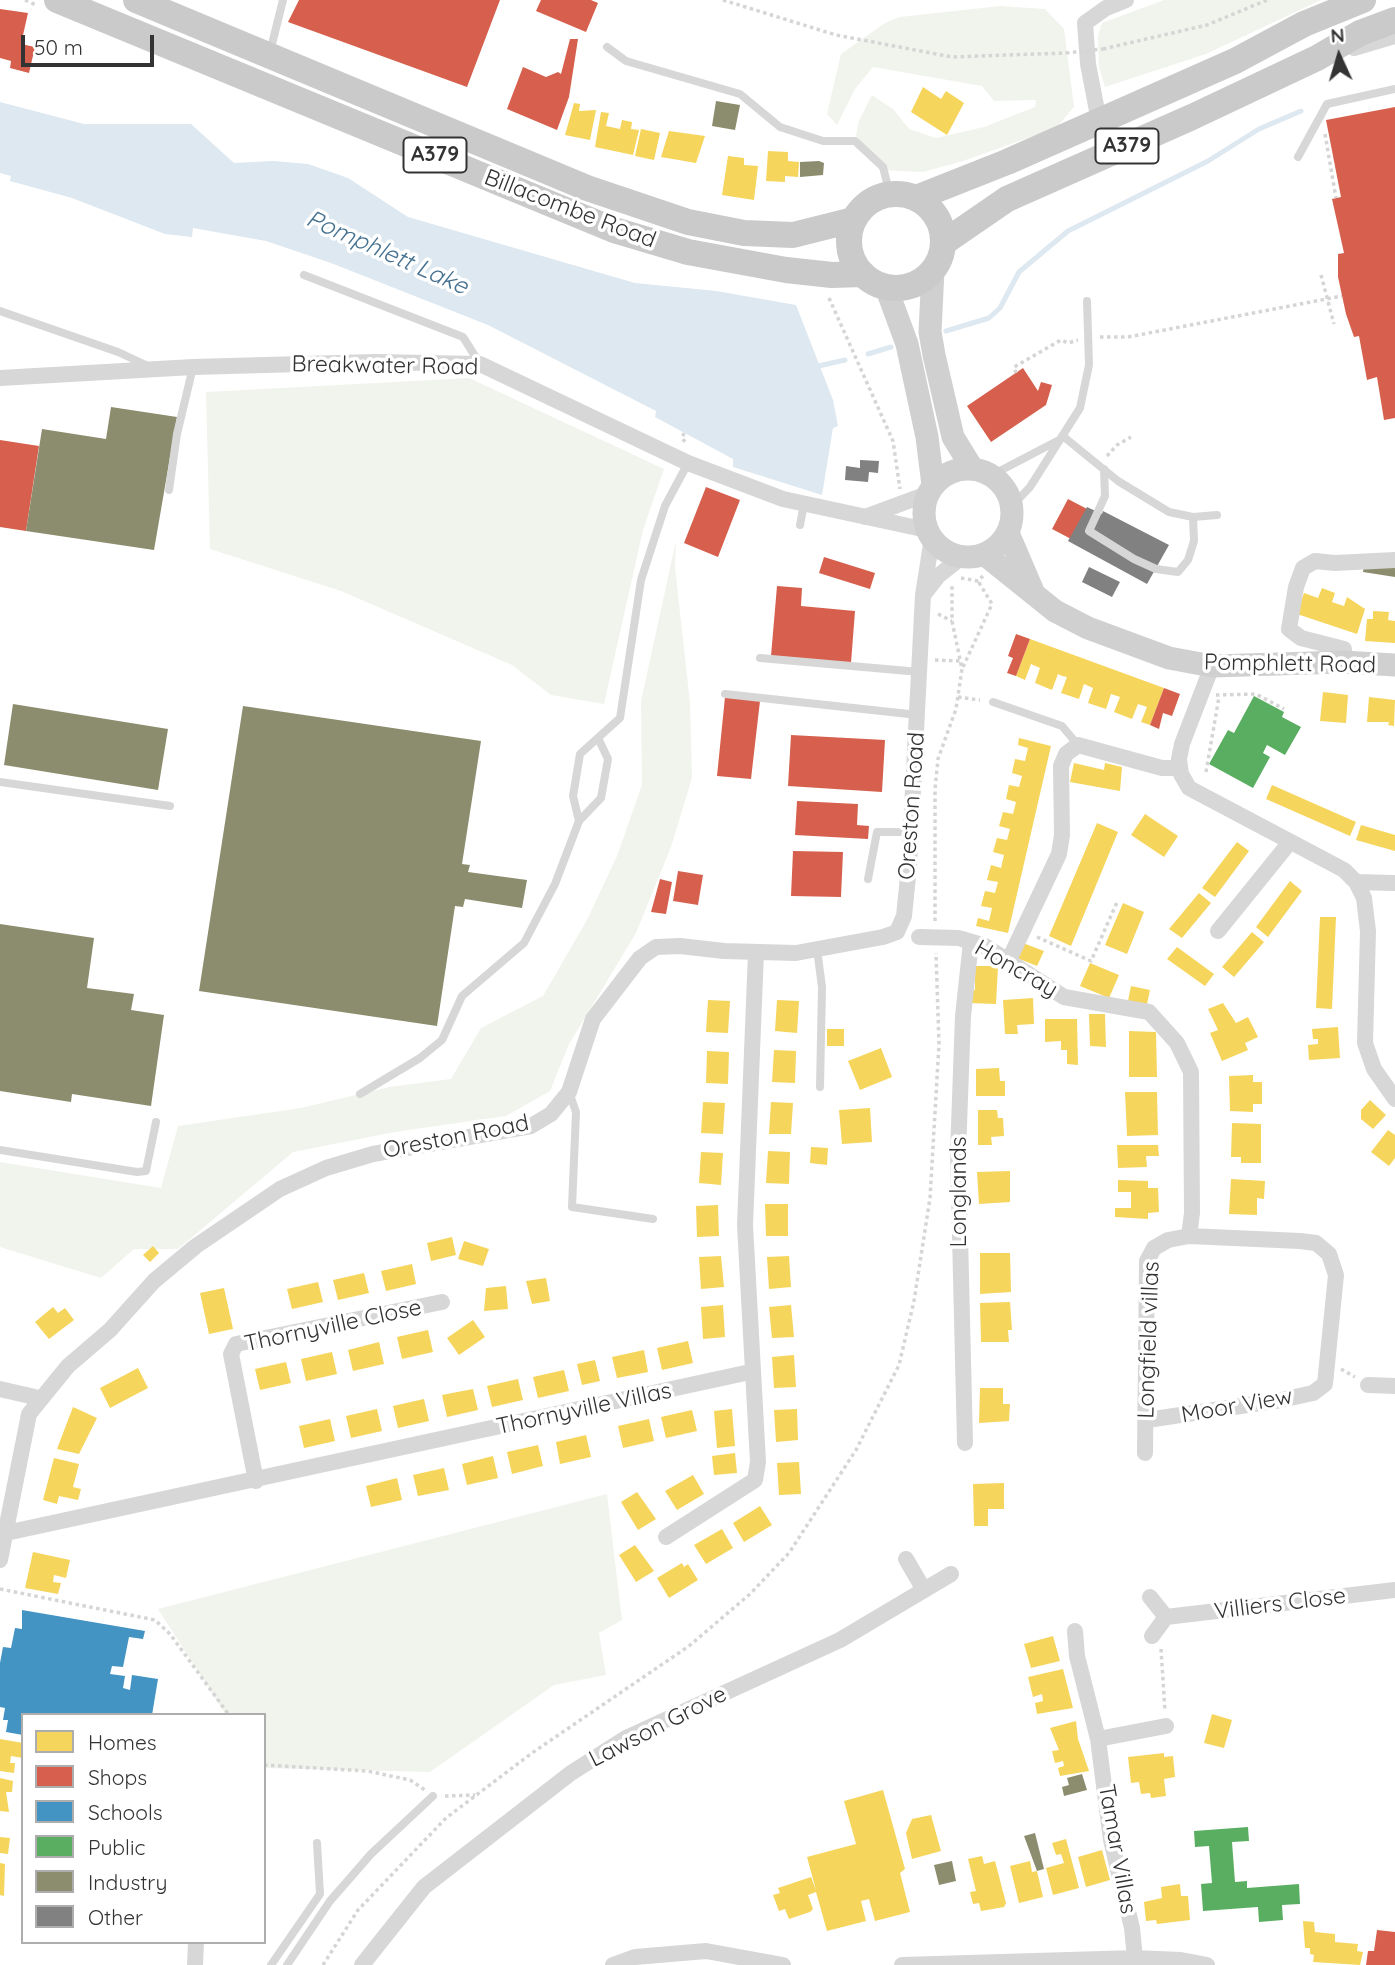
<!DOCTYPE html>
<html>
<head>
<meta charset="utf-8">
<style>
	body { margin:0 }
	#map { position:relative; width:1395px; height:1965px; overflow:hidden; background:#fff; font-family:Quicksand,sans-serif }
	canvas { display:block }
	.legend { position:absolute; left:21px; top:1713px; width:245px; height:231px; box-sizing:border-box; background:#fff; border:2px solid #adadad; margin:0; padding:9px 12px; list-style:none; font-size:21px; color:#333 }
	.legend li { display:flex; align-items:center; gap:14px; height:35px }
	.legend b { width:35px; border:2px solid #adadad }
	.north { position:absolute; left:1304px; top:21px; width:70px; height:70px; -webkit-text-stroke:5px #fff; paint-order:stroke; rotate:356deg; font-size:19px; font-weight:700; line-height:28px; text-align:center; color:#333 }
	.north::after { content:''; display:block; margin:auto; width:24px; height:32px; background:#333; clip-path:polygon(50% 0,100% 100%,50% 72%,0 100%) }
	.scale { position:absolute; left:21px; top:35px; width:133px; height:32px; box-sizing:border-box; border:4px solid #333; border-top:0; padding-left:9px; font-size:21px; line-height:24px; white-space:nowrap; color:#333; -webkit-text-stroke:5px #fff; paint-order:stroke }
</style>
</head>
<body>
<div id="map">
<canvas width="1395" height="1965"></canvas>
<ul class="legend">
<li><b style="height:19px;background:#f6d55c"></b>Homes</li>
<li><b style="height:19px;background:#d6604d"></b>Shops</li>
<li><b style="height:19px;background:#4393c3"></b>Schools</li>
<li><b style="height:19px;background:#5aae61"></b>Public</li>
<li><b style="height:19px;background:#8c8c6e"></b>Industry</li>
<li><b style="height:19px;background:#818181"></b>Other</li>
</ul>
<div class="north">N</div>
<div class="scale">50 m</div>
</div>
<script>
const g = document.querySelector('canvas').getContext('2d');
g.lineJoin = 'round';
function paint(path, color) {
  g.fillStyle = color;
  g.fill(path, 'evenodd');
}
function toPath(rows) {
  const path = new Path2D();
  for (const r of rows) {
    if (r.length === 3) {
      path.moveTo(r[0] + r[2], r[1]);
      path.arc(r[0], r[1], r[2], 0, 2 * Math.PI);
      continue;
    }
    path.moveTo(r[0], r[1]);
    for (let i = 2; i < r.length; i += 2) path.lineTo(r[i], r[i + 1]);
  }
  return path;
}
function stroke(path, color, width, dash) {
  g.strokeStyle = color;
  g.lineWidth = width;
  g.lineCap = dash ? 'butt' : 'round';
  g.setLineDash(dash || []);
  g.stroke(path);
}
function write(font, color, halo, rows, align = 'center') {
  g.font = font + ' Quicksand,sans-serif';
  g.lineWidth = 7;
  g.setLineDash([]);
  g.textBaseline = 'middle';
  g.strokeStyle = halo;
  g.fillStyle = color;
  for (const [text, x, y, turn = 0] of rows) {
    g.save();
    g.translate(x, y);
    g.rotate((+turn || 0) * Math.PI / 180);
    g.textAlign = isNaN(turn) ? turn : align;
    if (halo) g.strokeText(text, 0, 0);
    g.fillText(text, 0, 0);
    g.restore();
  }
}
paint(toPath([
	[1164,0,1321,0,1206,54,1105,87,1099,67,1098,36,1102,23],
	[1000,6,1045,9,1064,29,1074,107,1056,128,963,161,923,172,881,170,860,148,856,135,859,121,872,95,894,110,909,129,936,138,984,127,1035,107,1036,100,994,101,982,86,873,67,855,89,837,125,827,114,841,54,885,23,900,17],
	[469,378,664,469,643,530,604,704,551,695,512,665,341,591,210,549,206,392],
	[676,541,675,567,690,703,692,778,671,847,636,933,569,1044,550,1091,506,1116,395,1132,293,1152,178,1249,134,1249,101,1278,0,1247,0,1162,161,1188,178,1126,301,1108,389,1087,451,1079,481,1028,543,996,587,920,617,856,642,785,641,701],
	[607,1494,622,1620,599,1633,606,1675,554,1685,430,1772,264,1768,264,1715,226,1715,158,1609]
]), '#f1f4ed');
paint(toPath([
	[0,102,84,124,191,124,234,163,273,161,308,164,348,178,408,217,635,283,716,291,796,305,833,400,838,426,833,428,822,495,733,467,733,459,655,417,656,411,488,325,331,263,266,241,193,228,192,237,165,234,72,198,10,181,11,176,0,173]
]), '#dde8f0');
paint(toPath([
	[923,87,941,99,946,91,964,103,947,135,911,112],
	[574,103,580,104,579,111,596,110,590,140,565,135],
	[601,112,609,113,606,126,620,129,622,120,632,122,631,129,639,130,633,155,595,147],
	[641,129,660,133,654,160,635,156],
	[669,131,705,136,696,163,661,157],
	[768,151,788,152,788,161,799,162,798,177,785,176,785,182,766,181],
	[728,156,744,158,744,165,758,166,754,200,722,195],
	[1322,588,1335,593,1332,602,1344,606,1347,597,1365,609,1357,634,1297,614,1304,593,1318,598],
	[1373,611,1389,612,1388,620,1395,621,1395,643,1365,641,1367,619,1373,619],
	[1030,639,1164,688,1150,725,1141,722,1147,707,1138,704,1132,719,1114,712,1120,697,1111,694,1106,709,1088,703,1093,688,1084,684,1079,699,1061,693,1067,677,1062,676,1058,674,1052,690,1035,683,1040,668,1031,664,1025,680,1016,676],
	[1323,692,1348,695,1346,723,1320,721],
	[1369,697,1395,700,1394,726,1388,725,1389,722,1367,722],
	[1019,738,1051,746,1008,933,976,926,978,918,989,921,992,908,981,906,985,891,995,893,998,882,987,880,991,865,1001,868,1004,855,993,852,997,838,1007,840,1010,829,999,826,1003,812,1013,814,1016,802,1006,799,1009,785,1019,787,1022,776,1012,773,1015,759,1025,761,1028,748,1018,745],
	[1074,763,1104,770,1105,763,1122,767,1120,791,1070,782],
	[1272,785,1356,822,1350,836,1266,799],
	[1145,814,1178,836,1164,857,1131,835],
	[1097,823,1118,832,1071,946,1049,936],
	[1361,825,1395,835,1395,851,1356,840],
	[1237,842,1249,851,1215,897,1202,888],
	[1290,881,1302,891,1268,937,1256,927],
	[1199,893,1211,903,1182,938,1169,929],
	[1123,903,1144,912,1127,954,1105,945],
	[1320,917,1336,917,1332,1009,1316,1008],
	[1252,932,1264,942,1234,977,1222,967],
	[1023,943,1044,951,1037,966,1017,958],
	[1177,947,1214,974,1205,986,1167,959],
	[1090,963,1119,975,1109,998,1080,986],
	[975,966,998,966,996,1004,968,1003,969,990,975,990],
	[1131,986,1150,990,1147,1004,1128,1001],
	[1033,998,1034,1024,1017,1025,1018,1034,1005,1034,1003,1000],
	[708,1000,730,1001,728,1033,706,1032],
	[777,1000,799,1001,797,1033,775,1031],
	[1223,1003,1236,1023,1248,1017,1258,1037,1245,1043,1248,1050,1222,1061,1210,1033,1218,1030,1208,1009],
	[1089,1014,1105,1014,1106,1047,1090,1046],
	[1045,1019,1077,1019,1078,1065,1067,1064,1067,1050,1061,1050,1061,1041,1045,1042],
	[1338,1027,1340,1058,1309,1060,1308,1045,1318,1044,1318,1039,1313,1039,1312,1029],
	[827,1029,844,1029,844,1046,827,1046],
	[1129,1031,1156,1032,1157,1077,1129,1077],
	[881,1048,892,1077,860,1090,848,1061],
	[774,1050,796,1051,795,1083,772,1082],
	[707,1051,729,1052,728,1084,706,1083],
	[999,1068,1000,1081,1005,1081,1005,1096,976,1096,976,1069],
	[1253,1075,1253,1082,1262,1082,1262,1104,1253,1104,1253,1112,1230,1111,1229,1076],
	[1125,1092,1157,1092,1158,1135,1127,1136],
	[1370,1100,1386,1115,1373,1129,1361,1119,1361,1110],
	[703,1102,725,1103,723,1134,701,1133],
	[771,1102,793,1103,791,1134,769,1134],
	[870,1108,872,1142,842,1144,839,1110],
	[978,1110,997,1110,998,1118,1003,1118,1004,1136,991,1137,992,1145,978,1145],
	[1232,1123,1261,1124,1261,1163,1241,1163,1241,1157,1231,1157],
	[1388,1130,1395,1135,1395,1158,1389,1166,1371,1152],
	[1117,1145,1158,1145,1159,1156,1146,1156,1147,1167,1118,1168],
	[811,1147,828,1148,827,1165,810,1163],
	[768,1151,790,1152,789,1184,766,1183],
	[701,1152,723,1153,721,1185,699,1183],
	[1010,1171,1010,1202,979,1204,977,1172],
	[1231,1179,1265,1181,1264,1199,1257,1198,1257,1215,1229,1214],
	[1118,1180,1148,1181,1148,1188,1158,1188,1159,1212,1148,1213,1148,1219,1115,1217,1115,1208,1131,1208,1131,1192,1118,1192],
	[765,1204,788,1204,788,1236,766,1236],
	[718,1205,719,1236,697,1237,696,1206],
	[452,1237,456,1255,431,1261,427,1243],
	[464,1241,489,1249,483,1266,458,1259],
	[153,1246,159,1253,150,1262,143,1255],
	[980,1253,1010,1253,1011,1292,980,1294],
	[721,1256,724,1287,701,1289,699,1257],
	[789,1256,791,1287,769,1289,767,1257],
	[412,1264,416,1284,386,1291,381,1271],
	[364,1273,369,1293,338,1300,333,1280],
	[546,1278,550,1301,532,1304,526,1281],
	[318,1282,323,1302,292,1309,287,1289],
	[506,1286,508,1309,484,1311,486,1288],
	[224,1288,233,1329,209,1334,200,1293],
	[1010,1302,1012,1330,1008,1330,1009,1342,981,1342,980,1303],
	[723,1305,725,1337,703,1339,701,1307],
	[791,1305,794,1337,772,1338,769,1307],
	[53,1307,58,1313,65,1308,74,1320,49,1339,35,1322],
	[473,1320,485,1337,459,1355,447,1338],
	[428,1330,433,1352,402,1359,397,1337],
	[688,1341,693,1363,662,1370,657,1348],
	[379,1342,384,1364,353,1371,348,1350],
	[644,1350,648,1372,617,1378,612,1357],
	[332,1352,337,1374,306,1381,301,1359],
	[794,1355,796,1387,774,1388,772,1357],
	[595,1360,600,1381,582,1385,577,1364],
	[286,1362,291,1383,260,1390,255,1369],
	[138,1368,148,1388,110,1408,100,1388],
	[564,1370,569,1391,538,1398,533,1377],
	[518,1379,523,1400,492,1407,487,1386],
	[980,1388,1003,1388,1003,1404,1010,1404,1009,1421,979,1423],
	[473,1389,478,1410,447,1417,442,1395],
	[424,1399,429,1421,398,1428,393,1406],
	[73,1407,97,1418,79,1454,57,1449],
	[377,1409,382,1431,351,1438,346,1416],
	[732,1409,735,1446,717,1448,714,1411],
	[797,1409,798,1440,776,1442,774,1410],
	[692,1410,697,1431,666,1438,661,1417],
	[330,1419,335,1441,304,1448,299,1426],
	[649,1419,654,1441,623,1448,618,1426],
	[586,1435,591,1457,560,1464,556,1442],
	[538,1445,543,1466,512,1474,507,1452],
	[735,1453,737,1473,714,1475,712,1456],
	[493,1456,498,1478,467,1485,462,1464],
	[54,1458,79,1464,73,1487,81,1489,78,1500,59,1496,57,1504,43,1500],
	[799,1462,801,1494,779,1495,777,1463],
	[444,1468,449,1490,418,1496,413,1475],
	[693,1475,704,1494,677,1510,665,1491],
	[397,1478,402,1500,371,1507,366,1486],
	[1004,1483,1004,1509,988,1509,988,1526,974,1526,973,1484],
	[637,1492,656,1519,638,1530,621,1502],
	[760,1506,772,1525,744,1542,733,1523],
	[722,1529,733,1548,706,1564,694,1545],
	[635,1545,654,1571,636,1582,619,1555],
	[33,1552,70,1560,66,1578,54,1575,53,1582,61,1583,58,1594,25,1588],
	[682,1563,684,1567,688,1564,698,1580,669,1598,657,1578],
	[1053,1636,1060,1661,1031,1668,1024,1644],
	[1063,1669,1073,1708,1037,1714,1035,1703,1043,1701,1042,1694,1033,1697,1028,1677],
	[1212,1714,1232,1720,1224,1748,1204,1743],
	[1076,1721,1078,1739,1089,1771,1060,1776,1058,1768,1064,1766,1063,1761,1055,1763,1052,1751,1059,1750,1050,1728],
	[0,1739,23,1743,23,1758,11,1756,10,1763,15,1763,14,1773,0,1771],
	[1164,1753,1164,1757,1173,1756,1175,1777,1164,1779,1166,1796,1151,1798,1150,1793,1141,1794,1139,1782,1131,1783,1128,1757],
	[0,1778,13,1781,12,1792,6,1792,9,1812,0,1811],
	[883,1790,905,1869,900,1873,910,1912,875,1921,869,1899,861,1901,866,1921,827,1931,816,1892,808,1895,813,1909,810,1912,789,1919,785,1909,779,1911,773,1895,780,1893,778,1888,811,1877,816,1890,807,1857,856,1844,844,1801],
	[931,1815,941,1851,912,1859,906,1833,912,1819],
	[0,1837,10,1838,8,1854,0,1853],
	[1066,1839,1079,1888,1053,1895,1046,1868,1064,1863,1061,1854,1056,1855,1052,1843],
	[1102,1850,1110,1880,1086,1887,1078,1857],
	[982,1856,984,1864,995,1861,1006,1903,1004,1907,981,1911,979,1903,973,1904,970,1892,976,1891,968,1859],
	[1030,1861,1032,1872,1037,1871,1043,1897,1019,1903,1010,1866],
	[0,1863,5,1864,4,1896,0,1895],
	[1180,1884,1181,1896,1188,1896,1190,1920,1157,1924,1156,1920,1146,1921,1144,1902,1162,1898,1161,1887],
	[1303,1921,1314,1922,1315,1932,1335,1934,1335,1942,1358,1944,1357,1951,1363,1952,1360,1965,1313,1962,1314,1955,1310,1954,1310,1948,1305,1948]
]), '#f6d55c');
paint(toPath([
	[299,0,500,0,467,87,288,22],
	[541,0,591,0,598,3,586,32,536,11],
	[0,9,28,13,21,44,35,47,29,73,10,68,11,61,0,58],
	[570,39,578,39,569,97,557,130,507,109,523,67,546,77,558,72,561,74],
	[1395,107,1395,418,1384,420,1377,377,1367,380,1359,336,1354,337,1346,314,1338,277,1338,254,1344,253,1332,199,1341,197,1326,120],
	[1023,368,1038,391,1041,382,1052,385,1046,405,991,442,967,406],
	[0,440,39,446,26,531,0,527],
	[706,487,740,500,718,557,684,543],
	[1068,499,1089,510,1073,540,1052,529],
	[824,557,875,573,870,589,819,573],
	[777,586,802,588,801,606,855,611,851,663,771,656],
	[1016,634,1030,639,1016,676,1007,673,1013,658,1008,656],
	[1164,688,1180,694,1172,716,1163,713,1159,729,1150,725],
	[725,697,760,701,751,779,717,776],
	[791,735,885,740,882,792,788,786],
	[797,801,858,804,857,825,869,826,868,839,795,835],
	[793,851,843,852,841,897,791,896],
	[678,871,703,875,698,905,673,901],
	[660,879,672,882,666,914,651,912],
	[1377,1930,1395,1932,1395,1965,1366,1965,1368,1951,1374,1951]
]), '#d6604d');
paint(toPath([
	[22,1610,145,1631,143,1639,129,1637,123,1667,112,1666,110,1674,125,1676,123,1688,130,1690,132,1675,158,1679,152,1715,23,1715,23,1735,6,1732,8,1720,3,1720,5,1708,0,1707,0,1663,3,1647,11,1648,15,1628,22,1629]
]), '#4393c3');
paint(toPath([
	[1254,696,1284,712,1282,717,1301,727,1285,755,1267,745,1263,753,1270,757,1253,788,1209,764,1228,730,1234,733],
	[1248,1827,1249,1841,1232,1842,1235,1882,1247,1881,1247,1888,1299,1884,1300,1904,1282,1905,1283,1920,1259,1922,1258,1907,1203,1911,1201,1884,1212,1883,1209,1846,1195,1847,1194,1831]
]), '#5aae61');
paint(toPath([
	[716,101,740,105,735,130,712,126],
	[819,161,824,163,823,175,800,177,800,162],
	[111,407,177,417,154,550,26,531,42,429,106,439],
	[1395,563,1395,577,1363,572,1364,565],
	[13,704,168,729,158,790,4,765],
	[243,706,481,741,462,864,470,865,468,872,527,880,522,908,465,899,463,907,455,906,437,1026,199,991],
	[0,924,94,938,87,988,134,994,131,1010,164,1015,151,1106,72,1094,71,1102,0,1091],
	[1082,1774,1087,1790,1064,1796,1062,1787,1069,1785,1067,1778],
	[1035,1833,1044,1869,1037,1871,1024,1836],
	[952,1861,956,1881,939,1885,934,1865]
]), '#8c8c6e');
stroke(toPath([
	[946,331,989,318,1000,308,1019,272,1068,231,1208,161,1259,129,1301,111],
	[868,354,891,347],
	[814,367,845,360]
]), '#dde8f0', 5);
paint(toPath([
	[860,460,879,461,878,473,869,472,868,482,845,480,846,466,860,468],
	[1087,507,1102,514,1103,511,1169,545,1147,584,1068,541],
	[1089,567,1120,582,1112,597,1082,582]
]), '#818181');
stroke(toPath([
	[25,0,36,5],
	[723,0,836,35,952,57,1066,53],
	[1103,49,1207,25,1267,0],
	[1325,134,1336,198],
	[1321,275,1334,324],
	[829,298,893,441,900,489],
	[1100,337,1128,337,1342,296],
	[1016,373,1014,367,1061,340,1068,343,1078,340],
	[684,433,682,439,687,443],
	[1107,456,1117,445,1131,437],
	[961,578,978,581,983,576],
	[938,614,952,621],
	[935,660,961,661],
	[963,667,992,604,978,581],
	[1216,695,1256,694,1284,709],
	[958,697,980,700],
	[1206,772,1219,697],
	[935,921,935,789,938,759,956,709,962,669,952,621,952,584],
	[1037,937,1091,961,1118,900],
	[1341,1369,1355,1377],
	[0,1589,155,1620,170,1634,229,1715],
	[1161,1649,1165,1711],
	[264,1765,367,1771,410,1780,425,1790],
	[445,1796,475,1795],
	[323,1965,358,1910,446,1818,532,1753,689,1646,750,1594,789,1553,856,1450,899,1365,914,1301,930,1198,939,1044,936,953]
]), '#d5d5d5', 3.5, [3.5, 3.5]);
stroke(toPath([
	[607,47,626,61,740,94,780,127,823,141,855,141,883,167,890,195],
	[270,52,283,0],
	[1298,157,1327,104,1395,89],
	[304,275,463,337,480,364],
	[0,311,118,352,148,366],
	[1064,437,1118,481,1169,512,1193,517,1217,515],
	[1104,469,1105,496,1089,531,1134,559,1156,569,1178,572,1188,560,1194,541,1193,517],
	[992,475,1061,439],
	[169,490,177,434,193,367],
	[1012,506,1030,487,1080,408,1089,365,1087,301],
	[800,525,804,504],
	[760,658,920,672],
	[725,694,918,715],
	[993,702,1062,726,1078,745],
	[0,782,170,806],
	[579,821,573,796,580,754,620,718,641,580,665,506,688,463],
	[868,879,877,832,910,832],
	[817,949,822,987,820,1087],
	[569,1092,576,1112,572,1207,653,1219],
	[360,1094,420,1058,442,1040,462,996,524,943,555,884,579,821,601,798,608,759,599,740],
	[0,1150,137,1172,146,1171,156,1122],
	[271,1965,320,1894,317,1843],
	[287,1965,330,1901,371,1854,433,1796]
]), '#d7d7d7', 8);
stroke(toPath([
	[1354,48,1395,36],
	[1099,121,1088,64,1085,23,1106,8,1126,0],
	[0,378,193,367,375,362,480,364,688,463,783,499,927,530],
	[865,517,927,494],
	[924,594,938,576,962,557],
	[1343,662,1344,649,1301,638,1289,629,1296,587,1303,568,1315,561,1335,563,1395,560],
	[1212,666,1182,744,1179,759,1181,774,1189,788,1344,870,1356,882,1364,898,1368,931,1365,1043,1374,1069,1395,1099],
	[1356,882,1395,883],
	[1218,931,1290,842],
	[962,939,985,946,1064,997,1149,1012,1177,1043,1191,1072,1192,1213,1189,1236],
	[1008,962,1059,854,1062,835,1061,766,1066,754,1078,745,1162,768,1180,768],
	[1368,1385,1395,1386],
	[0,1389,39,1398],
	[965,1443,958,1153,963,1016,971,942],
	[1145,1453,1147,1261,1154,1248,1168,1240,1189,1236,1300,1241,1316,1243,1329,1254,1336,1275,1325,1384,1313,1393,1281,1400,1147,1420],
	[256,1481,231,1354,236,1344,442,1302],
	[6,1533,750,1372],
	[666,1537,755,1480,758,1462,745,1225,756,953],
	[906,1559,924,1590],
	[0,1560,29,1414,68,1366,110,1330,154,1281,196,1246,280,1189,326,1168,373,1154,531,1126,551,1114,569,1092,593,1019,640,958,656,947,680,946,724,951,796,953,883,937,897,932,904,916,909,867,923,595,932,538],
	[1150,1597,1166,1617,1152,1636],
	[1166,1617,1395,1590],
	[1075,1631,1077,1656,1098,1739,1111,1840,1132,1928,1135,1958],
	[1098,1739,1166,1726],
	[195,1965,196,1942],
	[362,1965,424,1887,571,1773,626,1738,840,1640,951,1574],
	[613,1965,635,1957,706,1951,783,1965],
	[902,1965,1135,1958,1181,1960,1207,1965]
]), '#d7d7d7', 16);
stroke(toPath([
	[933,270,930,332,934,355,953,437,972,468],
	[886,287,907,344,927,437,933,485],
	[968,513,44],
	[1008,533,1032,589],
	[984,554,1055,611,1088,628,1169,658,1212,666,1343,662,1395,665]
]), '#d0d0d0', 23);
stroke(toPath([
	[57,0,614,230,688,252,786,270,832,275,863,274],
	[136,0,587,188,688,222,744,233,793,235,853,220],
	[896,241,47],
	[916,198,1007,162,1235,61,1304,24,1363,0],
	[943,243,1007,199,1192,117,1317,58,1360,33,1395,20]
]), '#cacaca', 26);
stroke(toPath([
	[1066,53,1103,49]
]), '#d5d5d5', 3.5, [3.5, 3.5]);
stroke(toPath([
	[919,937,959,938]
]), '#d7d7d7', 16);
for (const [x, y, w] of [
	[1127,146,63],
	[435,155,63]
]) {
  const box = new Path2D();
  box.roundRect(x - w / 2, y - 17.5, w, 35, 5);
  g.fillStyle = '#fff';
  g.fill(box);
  stroke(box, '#333', 2);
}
write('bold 21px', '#333', null, [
	["A379",1127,146],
	["A379",435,155]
]);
write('23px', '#333', '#fff', [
	["Billacombe Road",570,209,21],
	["Breakwater Road",385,366,1],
	["Pomphlett Road",1290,664,1],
	["Oreston Road",912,806,-86],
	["Honcray",1016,969,30],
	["Oreston Road",456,1137,-11],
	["Longlands",959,1192,-90],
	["Thornyville Close",333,1326,-12],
	["Longfield villas",1149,1340,-88],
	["Moor View",1237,1406,-10],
	["Thornyville Villas",584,1409,-12],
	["Villiers Close",1280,1604,-7],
	["Lawson Grove",658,1727,-27],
	["Tamar Villas",1117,1849,80]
]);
write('italic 24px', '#457190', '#fff', [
	["Pomphlett Lake",387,253,24]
]);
</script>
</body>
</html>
